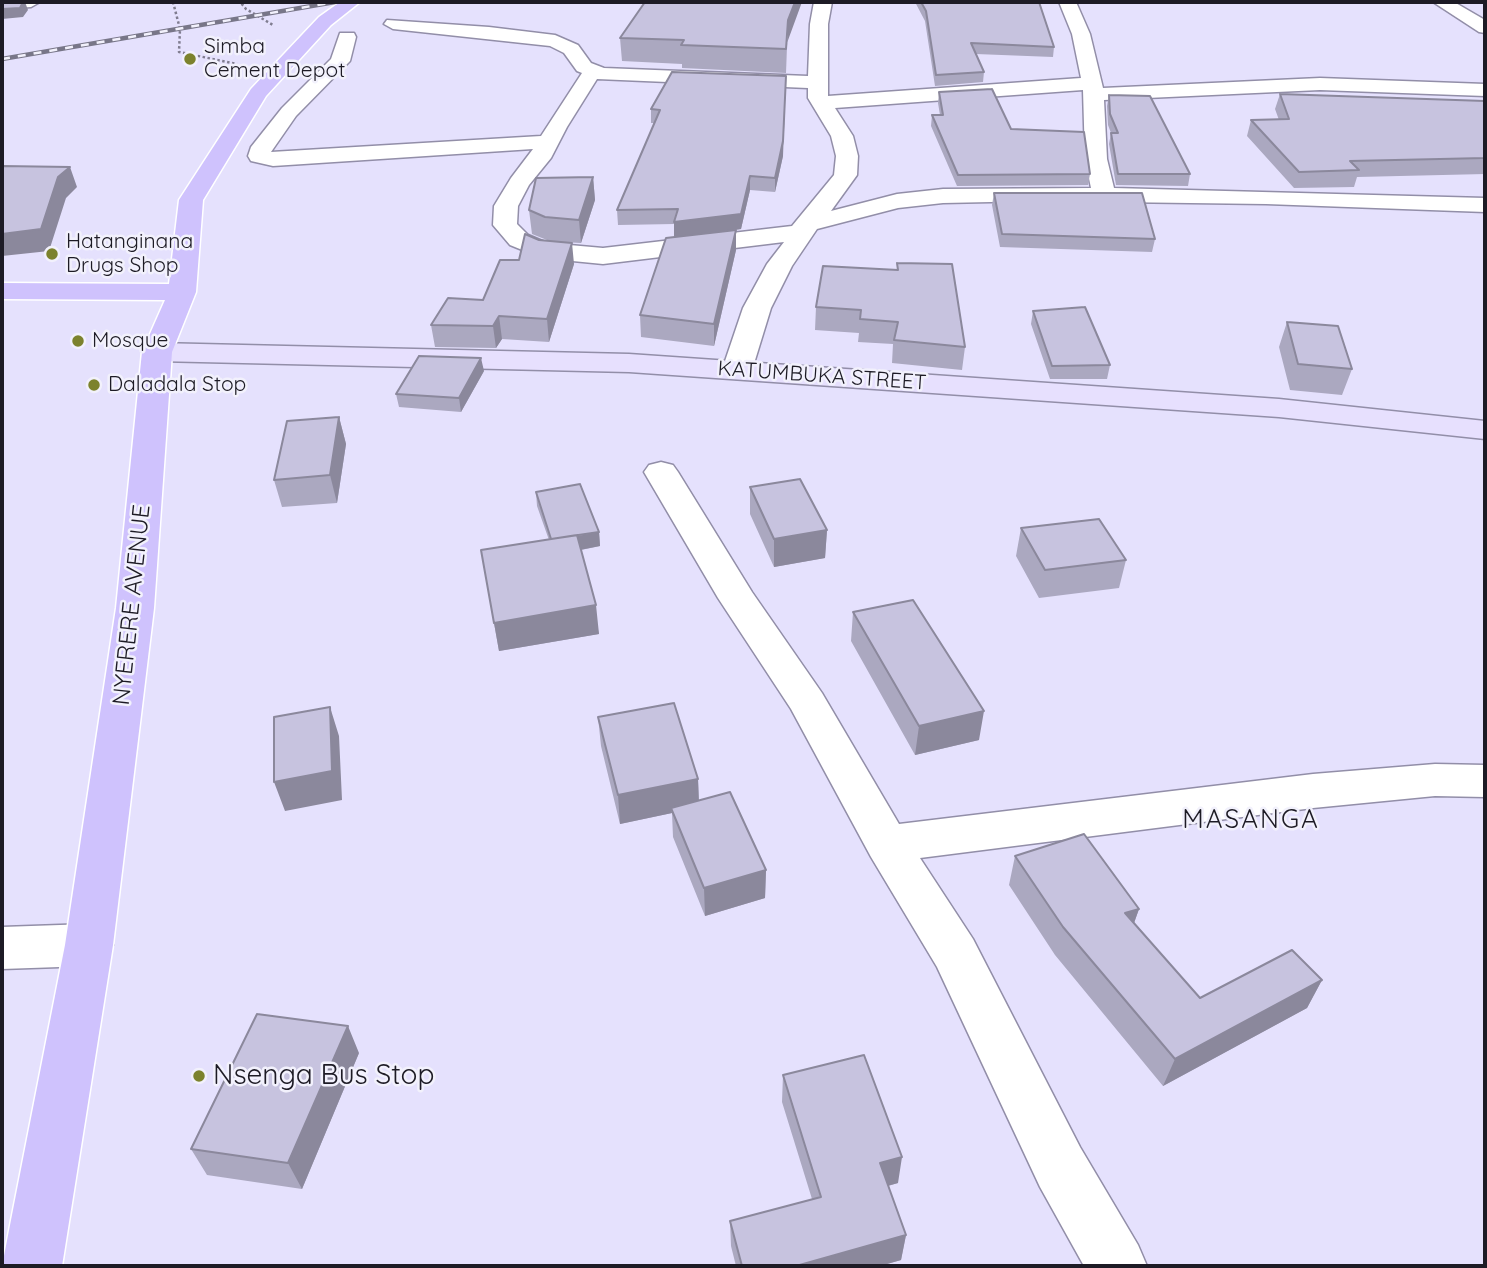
<!DOCTYPE html>
<html>
<head>
<meta charset="utf-8">
<style>
	body { margin:0 }
	#map { position:relative; width:1487px; height:1268px; overflow:hidden; background:#e5e1fd; font-family:Quicksand,sans-serif }
	canvas { display:block }
	.frame { position:absolute; inset:0; border:4px solid #1d1b25; pointer-events:none }
</style>
</head>
<body>
<div id="map">
<canvas width="1487" height="1268"></canvas>
<div class="frame"></div>
</div>
<script>
const g = document.querySelector('canvas').getContext('2d');
g.lineJoin = 'round';
function toPath(rows) {
  const path = new Path2D();
  for (const r of rows) {
    path.moveTo(r[0], r[1]);
    for (let i = 2; i < r.length; i += 2) path.lineTo(r[i], r[i + 1]);
  }
  return path;
}
function stroke(path, color, width, dash) {
  g.strokeStyle = color;
  g.lineWidth = width;
  g.lineCap = dash ? 'butt' : 'round';
  g.setLineDash(dash || []);
  g.stroke(path);
}
function paint(path, color) {
  g.fillStyle = color;
  g.fill(path, 'evenodd');
}
function write(font, color, halo, rows, align = 'center') {
  g.font = font + ' Quicksand,sans-serif';
  g.lineWidth = 5;
  g.setLineDash([]);
  g.textBaseline = 'middle';
  g.strokeStyle = halo;
  g.fillStyle = color;
  for (const [text, x, y, turn = 0] of rows) {
    g.save();
    g.translate(x, y);
    g.rotate((+turn || 0) * Math.PI / 180);
    g.textAlign = isNaN(turn) ? turn : align;
    if (halo) g.strokeText(text, 0, 0);
    g.fillText(text, 0, 0);
    g.restore();
  }
}
const minor = toPath([
	[2,2,40,2,31,7,2,9,2,2],
	[814,2,832,2,828,24,828,96,1081,78,1072,34,1059,2,1076,2,1090,34,1103,88,1320,78,1485,84,1485,96,1320,90,1104,100,1107,159,1114,188,1485,198,1485,212,1266,204,1039,201,943,203,898,208,817,229,792,266,771,308,752,370,747,376,737,379,727,376,722,370,743,308,767,264,784,242,603,264,542,258,510,245,493,225,494,206,511,178,533,149,273,166,251,161,248,156,251,147,282,108,331,59,340,33,354,33,356,37,350,61,296,116,271,152,541,136,582,73,577,71,564,53,550,46,393,29,384,24,387,20,489,27,555,35,578,45,591,63,604,68,808,76,810,24,814,2],
	[597,79,808,88,808,98,831,136,836,156,834,175,792,226,603,248,547,243,528,235,517,224,518,206,529,185,551,158,567,127,597,79],
	[1083,90,1085,159,1091,188,943,189,897,194,831,211,857,175,858,156,853,136,835,108,1083,90],
	[1433,2,1454,2,1485,20,1485,33,1479,32,1433,2],
	[661,462,673,465,678,472,752,592,822,693,899,824,1313,774,1435,764,1485,765,1485,797,1435,796,1313,808,920,858,973,939,1080,1147,1138,1245,1147,1266,1084,1266,1040,1187,937,967,871,857,791,709,718,598,644,472,649,465,661,462],
	[89,924,106,930,113,945,106,960,89,966,2,969,2,927,89,924]
]);
const secondary = toPath([
	[157,343,629,354,1279,399,1485,421,1485,439,1279,417,629,372,157,361,147,358,142,352,147,346,157,343]
]);
const primary = toPath([
	[340,2,360,2,331,25,266,96,203,200,196,292,172,352,154,608,113,945,62,1266,2,1266,65,945,116,608,142,352,165,300,2,299,2,283,169,284,179,200,251,89,319,17,340,2]
]);
stroke(minor, '#928ea8', 3);
stroke(secondary, '#928ea8', 3);
stroke(primary, '#fff', 3);
stroke(toPath([
	[173,2,180,29,179,52,237,64],
	[232,2,241,3,246,9,273,25]
]), '#807d90', 2.5, [2.5, 2.5]);
paint(minor, '#fff');
paint(secondary, '#e7e0fe');
paint(primary, '#cfc2fd');
const rail = toPath([
	[2,59,335,2]
]);
stroke(rail, '#787688', 4.5);
stroke(rail, '#f2f1fc', 2.5, [8]);
paint(toPath([
	[915,2,1039,2,1054,47,1053,57,976,54,984,72,983,82,935,86,925,21],
	[620,38,787,43,786,73,682,68,682,64,622,61],
	[672,72,783,156,775,192,750,190,741,229,736,230,736,250,714,346,641,337,640,315,674,237,674,224,618,225,617,210,654,123,651,123,651,109],
	[939,92,1011,129,1090,174,1088,185,957,186,931,126,932,115,940,115,938,103],
	[1280,94,1485,101,1485,174,1357,177,1354,187,1294,188,1247,136,1251,120,1279,120,1275,109],
	[1109,95,1190,174,1188,186,1116,185,1109,144,1111,133,1108,125,1107,106],
	[593,177,595,200,581,243,563,242,574,264,549,342,502,339,496,348,435,347,431,325,483,300,539,240,547,240,532,234,529,210],
	[994,193,1155,239,1152,252,1000,247,992,205],
	[897,263,965,347,962,370,892,363,893,344,858,342,859,333,815,330,816,307,897,270],
	[1033,311,1110,365,1107,379,1050,379,1031,324],
	[1287,322,1352,369,1342,395,1290,390,1279,347],
	[484,371,461,412,399,407,396,394],
	[339,417,346,444,337,503,282,507,274,480],
	[750,487,827,530,825,558,774,567,750,514],
	[536,492,599,532,600,546,581,550,599,634,499,651,481,550,549,540,537,506],
	[1021,528,1126,560,1119,588,1039,598,1016,556],
	[853,612,979,740,915,755,851,641],
	[598,717,698,779,699,800,766,870,765,898,705,916,673,837,672,813,620,824,601,746],
	[1015,856,1139,909,1134,923,1200,998,1322,980,1307,1008,1163,1086,1055,955,1009,885],
	[359,1053,302,1189,207,1175,191,1149],
	[783,1075,898,1183,888,1186,906,1235,901,1260,880,1266,736,1266,731,1246,730,1221,812,1199,782,1102]
]), '#aba8c0');
paint(toPath([
	[25,2,28,10,23,17,2,19,2,9],
	[795,2,802,2,787,43,786,73,788,20],
	[786,76,783,156,775,192,775,178],
	[70,167,77,187,66,198,49,251,2,256,2,234,58,177],
	[750,176,750,190,741,229,674,237,674,222],
	[593,177,595,200,581,243,579,220],
	[736,230,736,250,714,346,714,324],
	[572,243,574,264,549,342,547,319],
	[499,316,502,339,496,348,493,326],
	[481,358,484,371,461,412,459,398],
	[339,417,346,444,337,503,330,475],
	[827,530,825,558,774,567,774,539],
	[599,532,600,546,554,555,552,541],
	[596,605,599,634,499,651,494,623],
	[330,707,339,736,342,800,285,811,274,782],
	[984,711,979,740,915,755,919,726],
	[698,779,699,807,671,808,672,813,620,824,618,795],
	[766,870,765,898,705,916,704,888],
	[1139,909,1129,937,1125,913],
	[1322,980,1307,1008,1163,1086,1175,1059],
	[348,1026,359,1053,302,1189,288,1163],
	[902,1157,898,1183,876,1189,880,1163],
	[906,1235,901,1260,880,1266,796,1266]
]), '#8b889c');
const building = toPath([
	[2,2,23,2,20,8,2,9,2,2],
	[645,2,795,2,788,20,786,49,681,45,684,40,620,38,645,2],
	[921,2,1039,2,1054,47,971,43,984,72,936,75,926,11,921,2],
	[672,72,786,76,783,141,775,178,750,176,741,214,674,222,678,209,617,210,660,110,651,109,672,72],
	[992,89,1011,129,1084,132,1090,174,958,175,932,115,943,115,939,92,992,89],
	[1280,94,1485,101,1485,158,1350,161,1359,170,1299,172,1251,120,1289,119,1280,94],
	[1109,95,1150,96,1190,174,1118,174,1111,133,1118,133,1110,114,1109,95],
	[2,166,70,167,58,177,41,229,2,234,2,166],
	[593,177,579,220,545,217,529,210,536,178,593,177],
	[994,193,1142,193,1155,239,1002,234,994,193],
	[736,230,714,324,640,315,666,238,736,230],
	[525,234,539,240,572,243,547,319,499,316,493,326,431,325,448,298,483,300,500,260,519,260,525,234],
	[897,263,952,264,965,347,894,340,898,322,860,319,861,310,816,307,823,266,898,270,897,263],
	[1085,307,1110,365,1052,366,1033,311,1085,307],
	[1287,322,1338,326,1352,369,1298,364,1287,322],
	[419,356,481,358,459,398,396,394,419,356],
	[339,417,330,475,274,480,287,421,339,417],
	[800,479,827,530,774,539,750,487,800,479],
	[580,484,599,532,551,539,536,492,580,484],
	[1099,519,1126,560,1045,570,1021,528,1099,519],
	[577,535,596,605,494,623,481,550,577,535],
	[913,600,984,711,919,726,853,612,913,600],
	[674,703,698,779,618,795,598,717,674,703],
	[330,707,332,771,274,782,274,717,330,707],
	[730,792,766,870,704,888,671,808,730,792],
	[1084,834,1139,909,1125,913,1200,998,1292,950,1322,980,1175,1059,1063,927,1015,856,1084,834],
	[257,1014,348,1026,288,1163,191,1149,257,1014],
	[864,1055,902,1157,880,1163,906,1235,796,1266,742,1266,730,1221,821,1197,783,1075,864,1055]
]);
paint(building, '#c7c3df');
stroke(building, '#8b889c', 2);
for (const [x, y, r, color] of [
	[190,59,7,"#7c822d"],
	[52,254,7,"#7c822d"],
	[78,341,7,"#7c822d"],
	[94,385,7,"#7c822d"],
	[199,1076,7,"#7c822d"]
]) {
  const dot = new Path2D();
  dot.arc(x, y, r, 0, 2 * Math.PI);
  g.fillStyle = color;
  g.fill(dot);
  stroke(dot, '#f2f1fc', 2.5);
}
write('21px', '#1d1b25', '#f2f1fc', [
	["Simba",204,47],
	["Cement Depot",204,71],
	["Hatanginana",66,242],
	["Drugs Shop",66,266],
	["Mosque",92,341],
	["Daladala Stop",108,385]
], 'left');
write('21px', '#1d1b25', '#f2f1fc', [
	["KATUMBUKA STREET",822,376,4]
]);
write('24px', '#1d1b25', '#f2f1fc', [
	["NYERERE AVENUE",132,605,-84]
]);
g.letterSpacing = '2px';
write('26px', '#1d1b25', '#f2f1fc', [
	["MASANGA",1251,820]
]);
g.letterSpacing = '0px';
write('28px', '#1d1b25', '#f2f1fc', [
	["Nsenga Bus Stop",213,1076]
], 'left');
</script>
</body>
</html>
